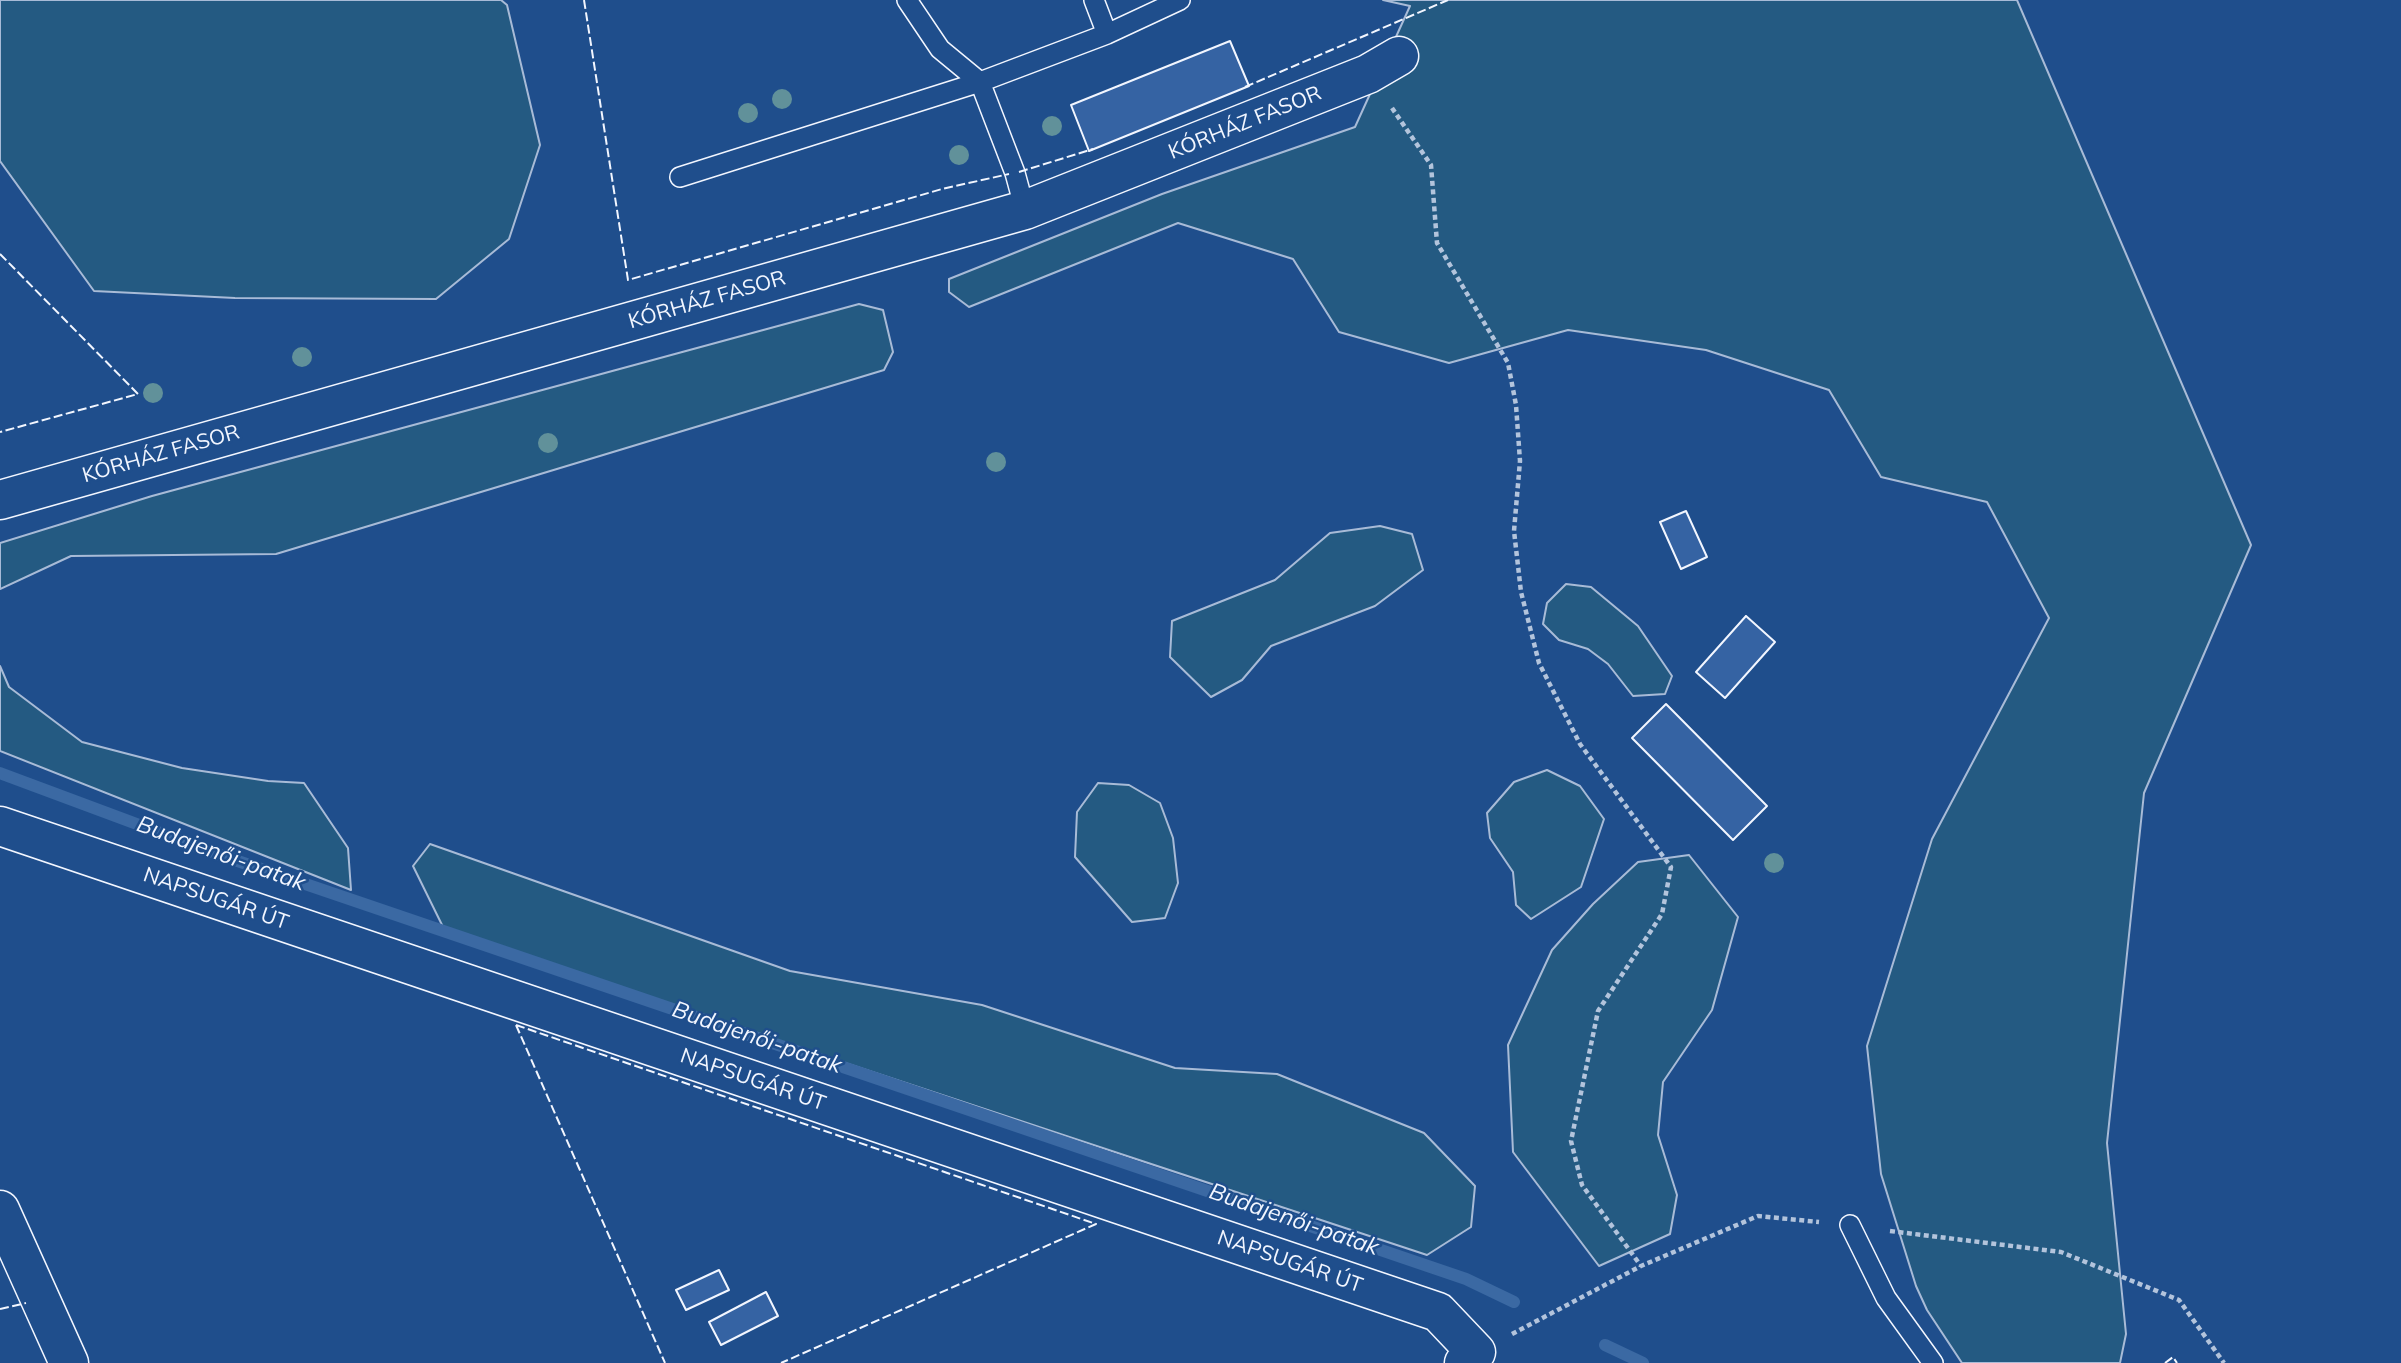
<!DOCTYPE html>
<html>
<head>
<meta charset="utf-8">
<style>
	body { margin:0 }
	canvas { display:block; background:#1f4e8c }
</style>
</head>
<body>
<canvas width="2401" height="1363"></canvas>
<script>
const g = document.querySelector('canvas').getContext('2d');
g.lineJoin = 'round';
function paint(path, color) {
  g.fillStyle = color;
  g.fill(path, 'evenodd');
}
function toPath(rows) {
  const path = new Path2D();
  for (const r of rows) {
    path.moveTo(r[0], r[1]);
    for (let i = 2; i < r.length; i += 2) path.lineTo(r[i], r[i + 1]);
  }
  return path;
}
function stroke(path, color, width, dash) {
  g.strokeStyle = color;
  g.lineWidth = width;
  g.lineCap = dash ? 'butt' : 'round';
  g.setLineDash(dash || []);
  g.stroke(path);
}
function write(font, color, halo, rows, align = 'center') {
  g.font = font + ' Mulish,sans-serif';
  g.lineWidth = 5;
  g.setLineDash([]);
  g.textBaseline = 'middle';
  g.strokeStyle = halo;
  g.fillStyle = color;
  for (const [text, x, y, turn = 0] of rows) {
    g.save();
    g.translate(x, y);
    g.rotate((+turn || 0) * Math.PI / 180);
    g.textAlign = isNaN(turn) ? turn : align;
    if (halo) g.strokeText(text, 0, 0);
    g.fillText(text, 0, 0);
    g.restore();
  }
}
const green = toPath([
	[0,0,501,0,507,5,540,145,509,239,436,299,235,298,94,291,0,161,0,0],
	[1383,0,2017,0,2251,545,2144,793,2107,1143,2126,1334,2120,1363,1962,1363,1927,1310,1916,1286,1881,1174,1867,1046,1932,839,2049,618,1987,502,1881,477,1829,390,1706,350,1568,330,1449,363,1339,332,1293,259,1178,223,969,307,949,292,949,279,1162,194,1355,127,1410,6,1383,0],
	[859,304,883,310,893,352,884,370,276,554,71,556,0,589,0,543,152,496,859,304],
	[1380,526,1412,534,1423,570,1375,606,1271,646,1242,680,1211,697,1170,657,1172,621,1275,580,1330,533,1380,526],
	[1566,584,1591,587,1638,626,1672,676,1665,694,1633,696,1608,664,1588,649,1559,640,1543,624,1547,603,1566,584],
	[0,666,9,687,82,742,182,768,268,781,304,783,348,848,351,890,0,751,0,666],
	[1547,770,1580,786,1604,819,1581,887,1531,919,1516,905,1513,872,1490,838,1487,813,1514,782,1547,770],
	[1098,783,1129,785,1160,803,1173,838,1178,883,1165,918,1132,922,1075,857,1077,812,1098,783],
	[430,844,790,971,982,1005,1175,1068,1277,1074,1424,1133,1475,1186,1471,1227,1427,1255,445,931,413,866,430,844],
	[1689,855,1738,917,1712,1010,1663,1082,1658,1135,1677,1195,1670,1234,1599,1266,1513,1152,1508,1045,1552,950,1593,904,1638,862,1689,855]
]);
paint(green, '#245a82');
stroke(green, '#a8bbd7', 2);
stroke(toPath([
	[0,773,220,855,1466,1279,1514,1302],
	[1605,1345,1643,1363]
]), '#3b69a3', 12);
const building = toPath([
	[1230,41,1249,86,1089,151,1071,105,1230,41],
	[1686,511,1707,557,1681,569,1660,522,1686,511],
	[1746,616,1775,642,1725,698,1696,672,1746,616],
	[1666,704,1767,806,1733,840,1632,738,1666,704],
	[719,1270,729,1290,686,1310,676,1290,719,1270],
	[766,1292,778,1316,721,1345,709,1322,766,1292]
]);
paint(building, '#3563a3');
stroke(building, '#f2f6ff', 2);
const service = toPath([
	[907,0,940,49,980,82,1015,173,1025,210],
	[1094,0,1107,34],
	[680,177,980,82,1107,34,1180,0],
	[1850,1225,1886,1298,1933,1363]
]);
const minor = toPath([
	[0,500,1025,210,1368,74,1399,56],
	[0,826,1438,1312,1476,1352,1464,1363],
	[0,1210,69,1363]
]);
stroke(service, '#f2f6ff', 22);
stroke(minor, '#f2f6ff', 41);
stroke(toPath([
	[1392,108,1431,165,1437,243,1508,363,1516,405,1520,461,1514,531,1521,592,1539,663,1580,744,1671,867,1662,914,1598,1011,1571,1141,1582,1185,1641,1266],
	[1890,1231,2061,1252,2179,1300,2224,1363],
	[1512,1334,1641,1266,1758,1216,1819,1222]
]), '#b3c4dc', 4.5, [5, 3.5]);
stroke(service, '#1f4e8c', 19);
stroke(minor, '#1f4e8c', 38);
stroke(toPath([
	[584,0,628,280,942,189,1009,174],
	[1245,87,1448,0],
	[1019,172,1093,149],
	[0,254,138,394,0,432],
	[516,1025,1096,1224,781,1363],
	[516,1025,665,1363],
	[0,1309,26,1303],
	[2165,1363,2173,1357,2177,1363]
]), '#f2f6ff', 2, [9, 3.5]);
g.fillStyle = '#61919a';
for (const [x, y] of [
	[782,99],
	[748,113],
	[1052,126],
	[959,155],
	[302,357],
	[153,393],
	[548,443],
	[996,462],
	[1774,863]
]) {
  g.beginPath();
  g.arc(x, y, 10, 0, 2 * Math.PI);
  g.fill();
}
write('21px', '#f2f6ff', '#1f4e8c', [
	["KÓRHÁZ FASOR",1245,123,-22],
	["KÓRHÁZ FASOR",707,300,-16],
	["KÓRHÁZ FASOR",161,454,-16],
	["NAPSUGÁR ÚT",216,899,19],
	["NAPSUGÁR ÚT",753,1080,19],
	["NAPSUGÁR ÚT",1290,1262,19]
]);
write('italic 23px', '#f2f6ff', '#1f4e8c', [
	["Budajenői-patak",221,854,20],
	["Budajenői-patak",757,1038,19],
	["Budajenői-patak",1294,1220,19]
]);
</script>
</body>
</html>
